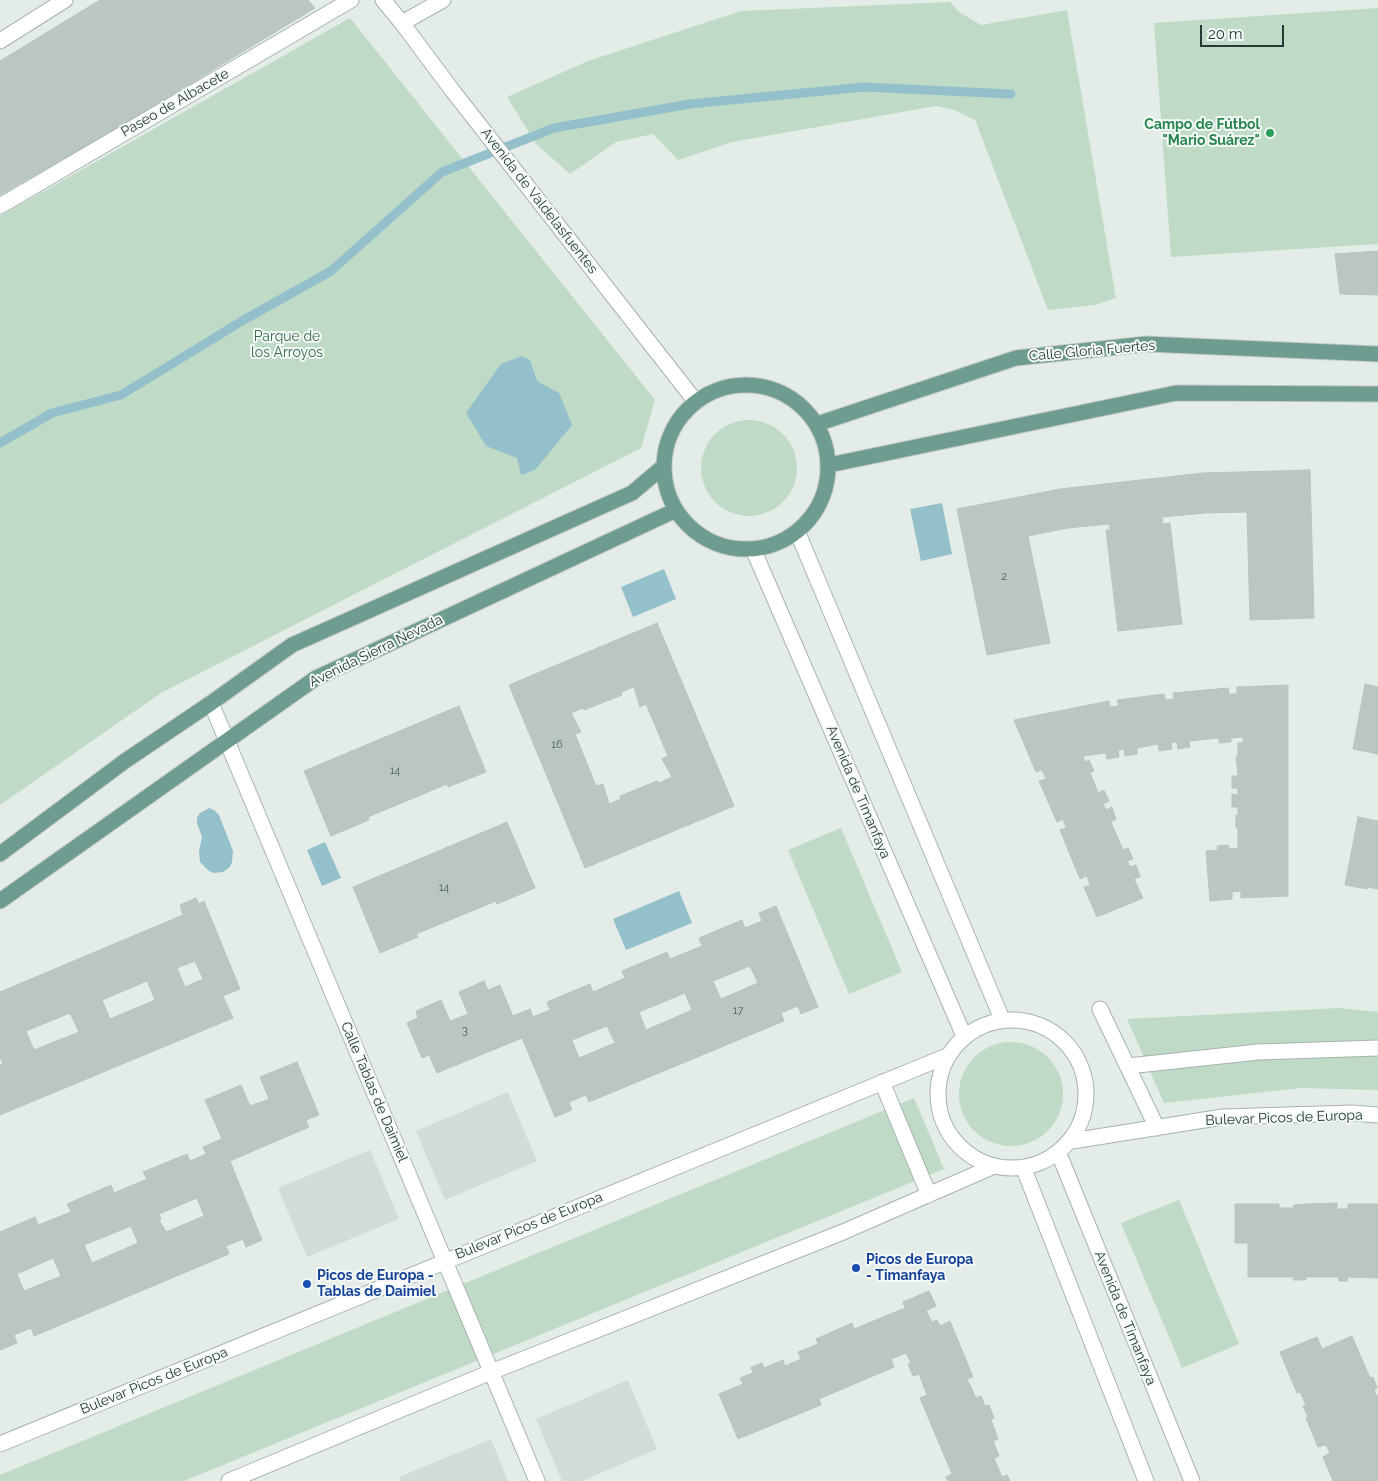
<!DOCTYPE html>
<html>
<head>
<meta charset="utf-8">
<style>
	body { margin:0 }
	#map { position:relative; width:1378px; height:1481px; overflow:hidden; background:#e4ece8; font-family:Raleway,sans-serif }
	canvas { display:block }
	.scale { position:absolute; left:1200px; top:25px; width:84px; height:22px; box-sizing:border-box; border:2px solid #253b35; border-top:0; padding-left:6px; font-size:15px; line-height:18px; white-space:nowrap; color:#253b35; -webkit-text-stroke:4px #f4f8f6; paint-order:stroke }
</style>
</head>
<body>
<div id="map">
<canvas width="1378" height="1481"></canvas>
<div class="scale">20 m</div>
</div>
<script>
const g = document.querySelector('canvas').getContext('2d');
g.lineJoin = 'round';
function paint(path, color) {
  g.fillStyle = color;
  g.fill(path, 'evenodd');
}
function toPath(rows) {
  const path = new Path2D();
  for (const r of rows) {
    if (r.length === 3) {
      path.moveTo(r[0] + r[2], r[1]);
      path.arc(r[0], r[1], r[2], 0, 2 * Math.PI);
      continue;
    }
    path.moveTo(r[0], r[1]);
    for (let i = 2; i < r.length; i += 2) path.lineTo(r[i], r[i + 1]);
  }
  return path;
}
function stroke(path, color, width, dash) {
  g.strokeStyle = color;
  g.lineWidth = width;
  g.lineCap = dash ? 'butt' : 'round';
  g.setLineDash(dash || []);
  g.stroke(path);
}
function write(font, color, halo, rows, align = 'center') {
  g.font = font + ' Raleway,sans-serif';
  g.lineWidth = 4;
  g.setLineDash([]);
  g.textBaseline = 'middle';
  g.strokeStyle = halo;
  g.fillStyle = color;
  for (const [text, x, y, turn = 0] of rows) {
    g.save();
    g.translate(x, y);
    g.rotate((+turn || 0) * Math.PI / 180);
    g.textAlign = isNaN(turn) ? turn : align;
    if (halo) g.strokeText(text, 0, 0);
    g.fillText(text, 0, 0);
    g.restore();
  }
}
paint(toPath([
	[508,1092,537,1161,445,1200,416,1131],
	[370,1150,399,1219,307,1257,278,1188],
	[628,1380,657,1449,582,1481,562,1481,536,1419],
	[491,1439,508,1481,400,1481,399,1477]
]), '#d2dbd7');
paint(toPath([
	[950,2,959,12,981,25,1067,10,1116,298,1095,305,1048,310,975,120,954,110,936,106,732,142,678,160,653,134,616,142,570,174,536,144,507,97,588,61,741,11],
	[1378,8,1378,244,1171,257,1154,23],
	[350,18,655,400,641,448,161,693,0,805,0,216],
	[749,468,48],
	[841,828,902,972,849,994,788,850],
	[1339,1008,1378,1012,1378,1090,1301,1088,1164,1103,1127,1019],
	[1011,1094,52],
	[914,1098,944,1169,184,1481,0,1481,0,1475],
	[1179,1200,1239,1344,1182,1368,1121,1223]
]), '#bfdac7');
paint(toPath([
	[522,356,530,360,537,381,559,393,572,425,535,470,521,475,517,458,486,446,466,413,501,364],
	[942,503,952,554,921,561,910,509],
	[664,569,676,599,633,617,621,587],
	[209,808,214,810,219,815,233,851,232,862,230,867,223,872,214,873,209,871,200,862,199,851,202,837,197,823,197,818,200,813],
	[325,842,341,878,322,886,307,850],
	[679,891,692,923,626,950,613,919]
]), '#93c0ca');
stroke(toPath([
	[0,443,52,413,121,395,242,321,331,271,442,172,554,128,690,104,864,87,1011,94]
]), '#93c0ca', 9);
const building = toPath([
	[100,0,308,0,315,8,112,131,0,195,0,61,100,0],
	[1378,251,1378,295,1340,294,1335,254,1378,251],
	[1310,470,1314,618,1250,620,1247,512,1206,513,1162,517,1163,524,1170,523,1182,624,1118,631,1106,530,1110,530,1109,524,1068,528,1028,536,1050,643,987,655,957,509,1060,489,1203,473,1310,470],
	[657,623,734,806,585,868,509,685,657,623],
	[634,687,640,707,646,704,668,756,662,759,672,777,659,783,657,781,620,796,621,799,609,804,603,784,596,786,575,734,581,732,571,713,583,708,584,710,622,695,621,692,634,687],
	[1365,684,1378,687,1378,754,1353,749,1365,684],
	[1288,685,1288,896,1241,898,1241,891,1232,892,1232,899,1210,901,1206,851,1218,850,1217,846,1228,845,1229,849,1238,848,1238,828,1236,828,1236,815,1238,815,1238,807,1232,807,1232,794,1238,795,1238,788,1232,788,1232,776,1238,776,1236,756,1238,756,1238,743,1243,743,1243,737,1231,738,1231,742,1219,743,1219,738,1189,741,1190,747,1178,749,1177,742,1171,743,1172,749,1159,751,1158,744,1137,748,1137,754,1125,756,1124,749,1118,750,1119,757,1107,759,1106,753,1083,756,1085,762,1089,760,1094,771,1090,772,1098,793,1104,790,1109,801,1103,804,1106,810,1112,807,1116,819,1111,822,1123,850,1128,848,1133,859,1127,861,1130,867,1136,865,1140,877,1134,879,1143,898,1097,917,1084,887,1090,885,1087,876,1080,879,1060,830,1066,828,1063,819,1057,822,1039,781,1046,779,1042,770,1036,772,1014,720,1109,701,1110,707,1119,706,1117,700,1164,694,1165,700,1174,699,1173,693,1228,688,1229,694,1237,694,1237,687,1288,685],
	[459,706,486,772,448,787,447,784,368,817,369,820,331,836,304,771,459,706],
	[1358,817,1378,821,1378,889,1368,887,1367,889,1345,885,1358,817],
	[507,822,535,888,497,904,496,901,416,934,418,937,380,953,353,887,507,822],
	[196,898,199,904,204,901,240,989,223,996,233,1018,0,1115,0,1065,3,1064,0,1057,0,992,183,915,180,905,196,898],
	[195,961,203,979,185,987,177,968,195,961],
	[147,981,155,1000,110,1019,102,1000,147,981],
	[70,1013,79,1032,34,1050,26,1031,70,1013],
	[776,906,818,1007,801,1014,798,1006,781,1013,784,1021,589,1102,586,1095,569,1102,572,1110,555,1117,513,1016,530,1009,533,1017,550,1010,547,1002,590,984,593,992,625,978,622,971,667,952,670,959,702,946,699,938,742,920,745,928,762,921,759,913,776,906],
	[750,966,758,983,721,999,713,981,750,966],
	[685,993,692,1010,646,1030,639,1012,685,993],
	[607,1026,615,1043,579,1058,572,1040,607,1026],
	[484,981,488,990,500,985,522,1038,437,1073,429,1055,422,1058,407,1023,418,1018,416,1011,441,1000,450,1021,468,1014,459,992,484,981],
	[297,1062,319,1115,306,1120,309,1127,230,1161,262,1240,246,1247,243,1239,226,1246,229,1254,34,1336,31,1328,14,1335,17,1343,0,1350,0,1232,35,1217,38,1225,71,1212,67,1204,111,1185,114,1193,147,1179,143,1172,187,1154,190,1161,206,1154,203,1147,222,1139,205,1100,241,1085,250,1106,269,1099,260,1077,297,1062],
	[197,1198,204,1216,166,1232,159,1220,161,1219,159,1214,197,1198],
	[131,1226,138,1243,92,1263,84,1245,131,1226],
	[53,1258,61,1276,24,1291,17,1274,53,1258],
	[1337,1203,1337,1209,1348,1209,1348,1204,1378,1204,1378,1278,1347,1277,1348,1281,1339,1281,1338,1277,1306,1277,1306,1280,1293,1280,1294,1277,1248,1277,1248,1243,1235,1243,1235,1204,1279,1204,1279,1208,1293,1208,1294,1205,1306,1204,1337,1203],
	[929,1291,936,1306,926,1311,932,1322,937,1320,940,1326,950,1321,973,1377,967,1379,976,1398,981,1396,985,1406,989,1405,994,1418,991,1420,998,1439,993,1441,999,1456,994,1458,1002,1477,1007,1475,1010,1481,948,1481,946,1477,952,1474,920,1398,927,1395,919,1374,913,1376,908,1364,911,1363,906,1353,891,1359,894,1367,819,1399,821,1405,738,1439,719,1394,743,1384,740,1378,753,1373,751,1367,762,1363,764,1368,783,1360,785,1366,801,1359,798,1352,818,1344,816,1339,852,1323,854,1329,905,1308,903,1302,929,1291],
	[1352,1336,1370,1378,1373,1377,1377,1388,1374,1390,1378,1398,1378,1481,1333,1481,1323,1457,1330,1453,1326,1445,1318,1447,1306,1418,1308,1417,1303,1406,1306,1405,1300,1392,1297,1393,1280,1352,1317,1337,1322,1349,1352,1336]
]);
paint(building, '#b9c6c1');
stroke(building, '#b7c4bf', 1);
const minor = toPath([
	[383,0,402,23,452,90,696,402],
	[402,23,443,0],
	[0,41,65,0],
	[0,206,351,0],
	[797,531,1002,1019],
	[753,549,964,1036],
	[211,703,537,1481],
	[1100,1009,1157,1128],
	[1012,1094,74],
	[1128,1066,1258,1052,1378,1048],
	[882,1082,929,1195],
	[1072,1141,1223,1117,1352,1113,1378,1115],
	[1059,1154,1192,1481],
	[1024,1169,1146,1481],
	[0,1444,947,1056],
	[229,1481,491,1372,843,1232,992,1167]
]);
const major = toPath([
	[746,467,82],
	[817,424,1016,358,1146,344,1378,354],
	[829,465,1176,393,1378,394],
	[0,854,125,761,211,703,292,645,632,493,664,466],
	[0,901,316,678,676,510]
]);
stroke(minor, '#a7b3af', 17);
stroke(major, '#c2c8c6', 17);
stroke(minor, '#fff', 15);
stroke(major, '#6e9c91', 15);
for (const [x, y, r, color] of [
	[1270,133,5,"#2e9e5b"],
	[856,1268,5,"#1a4fb4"],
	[307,1284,5,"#1a4fb4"]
]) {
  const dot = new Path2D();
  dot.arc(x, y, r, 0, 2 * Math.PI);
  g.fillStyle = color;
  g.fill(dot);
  stroke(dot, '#f4f8f6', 2);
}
write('11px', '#4a5e58', null, [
	["2",1004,577],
	["16",557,745],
	["14",395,771],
	["14",444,888],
	["17",738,1011],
	["3",465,1031]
]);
write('14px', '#253b35', '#f4f8f6', [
	["Paseo de Albacete",175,103,-30],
	["Avenida de Valdelasfuentes",539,201,52],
	["Calle Gloria Fuertes",1092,351,-5],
	["Avenida Sierra Nevada",376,651,-26],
	["Avenida de Timanfaya",858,792,67],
	["Calle Tablas de Daimiel",374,1092,67],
	["Bulevar Picos de Europa",1284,1118,-2],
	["Bulevar Picos de Europa",529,1226,-22],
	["Avenida de Timanfaya",1125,1318,68],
	["Bulevar Picos de Europa",154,1381,-22]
]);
write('bold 14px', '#27864d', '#f4f8f6', [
	["Campo de Fútbol",1260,125],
	["\"Mario Suárez\"",1260,141]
], 'right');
write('14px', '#356d4b', '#f4f8f6', [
	["Parque de",287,337],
	["los Arroyos",287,353]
]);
write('bold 14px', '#164399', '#f4f8f6', [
	["Picos de Europa",866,1260],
	["- Timanfaya",866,1276],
	["Picos de Europa -",317,1276],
	["Tablas de Daimiel",317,1292]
], 'left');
</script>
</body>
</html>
